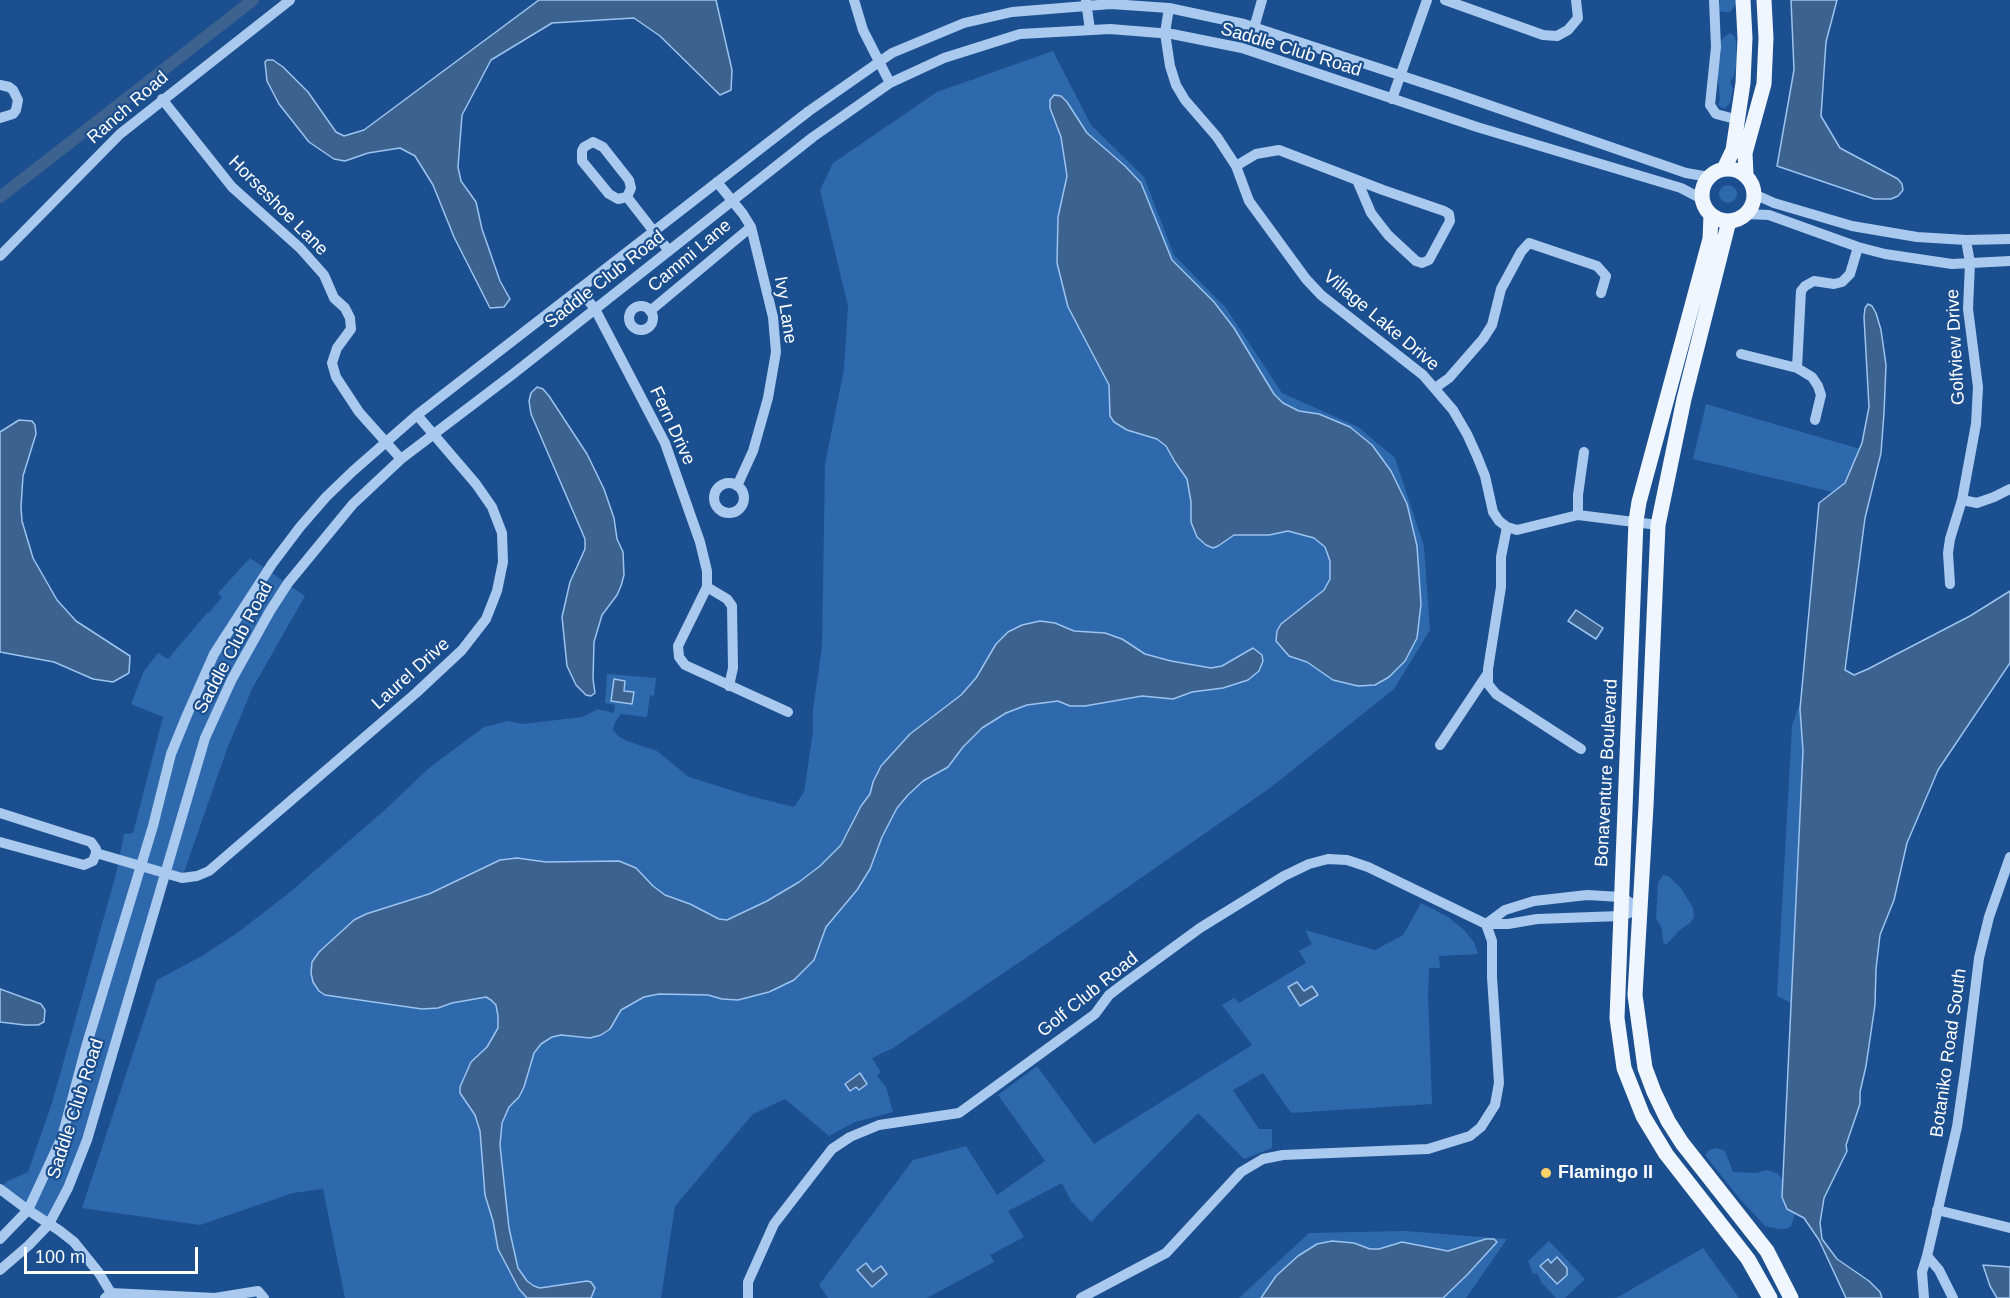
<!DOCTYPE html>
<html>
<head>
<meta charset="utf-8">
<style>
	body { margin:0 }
	#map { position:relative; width:2010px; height:1298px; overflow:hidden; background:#1b4f8f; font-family:Helvetica,sans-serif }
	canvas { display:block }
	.scale { position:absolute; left:24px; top:1247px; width:174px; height:27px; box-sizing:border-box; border:3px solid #fff; border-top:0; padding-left:8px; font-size:18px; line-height:21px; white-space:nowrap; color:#fff; -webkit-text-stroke:4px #1b4f8f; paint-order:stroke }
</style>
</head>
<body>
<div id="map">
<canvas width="2010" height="1298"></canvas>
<div class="scale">100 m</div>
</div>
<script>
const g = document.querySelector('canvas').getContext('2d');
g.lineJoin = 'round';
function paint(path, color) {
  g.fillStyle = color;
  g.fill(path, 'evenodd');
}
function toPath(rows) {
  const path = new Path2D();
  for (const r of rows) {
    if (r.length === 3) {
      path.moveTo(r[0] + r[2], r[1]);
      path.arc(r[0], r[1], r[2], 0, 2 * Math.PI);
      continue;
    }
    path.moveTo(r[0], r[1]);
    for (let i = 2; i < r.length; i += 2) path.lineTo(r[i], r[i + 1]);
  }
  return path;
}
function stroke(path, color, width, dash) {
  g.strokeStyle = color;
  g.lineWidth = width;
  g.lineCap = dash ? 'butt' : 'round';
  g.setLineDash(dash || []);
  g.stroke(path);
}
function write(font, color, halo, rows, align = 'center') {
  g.font = font + ' Helvetica,sans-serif';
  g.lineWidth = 4.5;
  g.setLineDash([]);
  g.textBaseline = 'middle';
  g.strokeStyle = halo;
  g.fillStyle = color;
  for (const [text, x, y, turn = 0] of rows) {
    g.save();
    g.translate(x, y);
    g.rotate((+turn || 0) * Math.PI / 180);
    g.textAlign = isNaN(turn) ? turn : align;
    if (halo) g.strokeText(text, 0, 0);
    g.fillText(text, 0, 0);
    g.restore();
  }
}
paint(toPath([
	[1720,0,1736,0,1736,4,1730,12,1725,12,1719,11],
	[1730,33,1735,37,1736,43,1737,64,1734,76,1730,82,1733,89,1730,103,1724,109,1718,105,1720,99,1717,69,1721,53,1719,44,1724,37],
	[1053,51,1091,125,1144,177,1174,255,1226,308,1282,393,1358,427,1395,458,1424,546,1430,630,1394,689,1270,788,1039,949,893,1048,872,1058,881,1072,877,1076,886,1087,893,1112,855,1122,829,1136,785,1099,753,1114,675,1206,661,1298,345,1298,323,1189,293,1193,200,1225,82,1208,157,980,202,956,237,933,289,893,387,808,429,768,484,727,508,721,523,724,582,717,598,709,614,713,615,705,605,703,607,674,656,678,654,696,650,695,647,717,621,714,615,722,613,729,618,736,627,741,657,751,689,777,750,796,794,807,804,792,813,732,813,710,822,646,825,464,844,369,848,306,820,190,833,163,937,92],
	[1728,194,9],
	[1706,404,1860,449,1845,483,1832,492,1693,459],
	[250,558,305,596,252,689,227,749,182,878,165,873,87,1140,49,1224,0,1188,8,1181,28,1172,52,1103,116,874,124,834,133,833,163,717,131,704,144,671,158,653,168,659,208,612,209,613,222,597,218,593],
	[1801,700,1803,751,1791,1003,1777,996,1792,726],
	[1663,875,1668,876,1681,888,1693,908,1694,917,1690,923,1680,930,1666,945,1663,942,1662,929,1656,918,1658,883],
	[1421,903,1448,917,1464,930,1474,942,1478,954,1439,956,1440,968,1429,968,1428,995,1432,1104,1291,1113,1263,1073,1233,1090,1259,1129,1272,1129,1272,1148,1244,1159,1198,1113,1091,1222,1071,1201,1062,1183,1008,1211,1024,1237,990,1255,994,1262,927,1298,828,1298,819,1285,913,1160,966,1146,997,1195,1045,1161,998,1095,1037,1066,1094,1144,1252,1045,1222,1005,1234,998,1239,1003,1306,963,1299,951,1312,944,1305,930,1375,950,1403,935],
	[1717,1148,1725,1151,1733,1172,1756,1173,1767,1170,1777,1173,1783,1180,1782,1197,1787,1209,1795,1214,1791,1226,1786,1229,1779,1229,1765,1226,1739,1198,1705,1155,1709,1150],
	[1405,1231,1507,1239,1466,1298,1239,1298,1309,1233],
	[1549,1241,1585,1279,1565,1298,1556,1298,1542,1283,1537,1273,1533,1274,1528,1261],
	[1703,1248,1739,1298,1615,1298,1620,1296]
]), '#2e69ad');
const water = toPath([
	[539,0,716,0,732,70,731,90,720,95,660,36,634,18,552,23,491,60,462,115,458,167,461,181,476,202,482,229,500,281,510,299,504,307,490,308,454,237,433,185,415,156,400,148,368,153,345,161,334,159,309,142,279,104,267,81,265,62,267,60,273,60,283,67,308,92,336,132,344,136,364,130,539,0],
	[1791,0,1837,0,1826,42,1821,116,1840,148,1898,179,1902,184,1903,190,1898,196,1891,199,1874,199,1777,166,1794,70,1791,0],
	[1054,95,1061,96,1067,102,1087,133,1125,166,1141,183,1172,260,1214,302,1234,328,1274,394,1283,403,1299,411,1319,414,1350,427,1372,445,1391,471,1407,504,1417,546,1421,604,1417,638,1405,661,1389,677,1375,685,1358,686,1333,680,1307,662,1289,656,1276,641,1277,631,1281,624,1324,590,1330,579,1330,561,1325,547,1314,538,1288,531,1269,535,1234,535,1218,546,1213,548,1206,545,1197,537,1191,522,1191,502,1187,479,1175,462,1166,446,1157,439,1127,430,1114,422,1110,416,1109,385,1068,307,1057,263,1058,217,1067,176,1061,137,1050,108,1050,100,1054,95],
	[1868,304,1872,306,1876,313,1881,330,1886,365,1884,413,1881,453,1865,518,1845,670,1854,675,1868,669,1970,616,2010,591,2010,663,1938,770,1907,843,1894,900,1880,935,1876,969,1875,1005,1866,1066,1860,1092,1860,1104,1846,1145,1847,1151,1824,1198,1820,1223,1822,1239,1837,1259,1869,1281,1880,1292,1882,1298,1846,1298,1819,1240,1804,1218,1787,1209,1782,1197,1803,751,1800,709,1819,503,1845,483,1862,443,1869,407,1864,317,1865,308,1868,304],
	[537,387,543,389,549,396,587,454,604,489,614,518,617,539,623,552,624,575,621,586,617,595,602,615,594,642,593,679,595,693,591,696,586,695,576,685,567,666,562,617,570,582,585,549,585,539,531,414,529,401,531,393,537,387],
	[19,420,32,421,35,425,36,434,23,476,21,507,22,521,33,558,57,600,76,621,130,656,129,673,113,682,93,679,54,662,0,652,0,432,19,420],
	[1576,610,1603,628,1596,639,1568,621,1576,610],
	[1040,621,1055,623,1074,631,1105,633,1122,639,1145,654,1171,661,1211,668,1222,666,1253,648,1262,655,1263,661,1259,671,1248,680,1223,688,1192,692,1173,699,1142,696,1085,706,1070,706,1058,701,1027,705,1006,713,982,728,963,747,948,767,923,781,908,795,897,808,882,837,870,869,857,890,826,927,814,960,794,980,769,992,738,1000,722,999,708,995,659,994,644,997,621,1010,610,1029,601,1035,590,1038,561,1035,552,1037,541,1044,534,1053,524,1087,519,1097,509,1107,502,1123,500,1145,509,1228,518,1268,527,1281,534,1286,540,1288,587,1281,591,1282,595,1288,591,1298,527,1298,519,1289,498,1249,493,1221,485,1195,480,1131,475,1115,460,1093,460,1087,471,1062,487,1047,498,1028,498,1016,496,1005,491,1000,486,997,452,1003,438,1008,422,1009,325,995,319,991,313,982,311,973,312,962,319,952,354,920,366,914,429,894,500,860,517,858,546,862,619,861,636,868,653,886,665,895,690,904,719,919,727,920,767,901,799,882,820,866,841,845,861,806,870,794,873,782,881,766,910,734,961,695,976,678,996,644,1008,632,1022,625,1040,621],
	[614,679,625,681,624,691,634,692,632,704,611,701,614,679],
	[1297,982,1304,991,1312,986,1318,995,1300,1006,1288,987,1297,982],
	[0,989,41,1004,45,1010,44,1022,38,1025,25,1025,0,1022,0,989],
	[860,1073,867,1084,859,1090,856,1087,850,1091,845,1084,860,1073],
	[1486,1239,1494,1239,1497,1242,1467,1275,1443,1298,1261,1298,1276,1276,1298,1256,1317,1244,1332,1241,1354,1243,1370,1249,1379,1249,1402,1242,1448,1251,1486,1239],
	[1557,1257,1567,1268,1567,1275,1557,1284,1540,1266,1548,1259,1551,1263,1557,1257],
	[866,1263,873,1272,881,1266,887,1274,872,1287,857,1270,866,1263],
	[1983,1265,2010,1267,2010,1298,1997,1298,1990,1286,1983,1265]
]);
paint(water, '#3c6290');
stroke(water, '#9cc4f0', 1.5);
stroke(toPath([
	[0,197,253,0]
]), '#3c6290', 12);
stroke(toPath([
	[854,0,863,30,890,83],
	[1445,0,1543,35,1557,36,1568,30,1578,18,1576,0],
	[1714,0,1716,47,1710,105,1716,114,1739,120],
	[1086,1,1090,30],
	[1169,8,1165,33,1170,66,1176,85,1185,100,1217,137,1236,166,1249,201,1306,279,1321,295,1423,375,1453,410,1467,434,1477,456,1485,476,1493,512,1499,521,1507,527,1517,530,1578,515,1658,525],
	[1254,28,1262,0],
	[0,85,9,87,13,90,18,100,16,110,13,114,0,118],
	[162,99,232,187,300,248,324,275,334,298,345,308,350,318,351,329,337,348,332,363,336,377,359,412,401,459],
	[1392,99,1427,0],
	[593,142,603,147,629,180,631,188,627,197,618,199,609,194,582,161,582,151,584,147,593,142],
	[1236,166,1256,154,1279,150,1383,190,1444,211,1449,214,1450,221,1429,260,1422,263,1416,261,1388,235,1371,213,1357,180],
	[717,182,743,214,751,227,773,317,776,352,768,398,753,451,737,486],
	[1754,194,1774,203,1852,226,1917,237,1966,240,2010,239],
	[627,197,669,251],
	[1746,214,1769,215,1858,247,1885,254,1952,264,2010,261],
	[0,256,120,134,290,0],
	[579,289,595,309,665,443,700,542,707,571,707,587,678,646,679,657,685,665,788,712],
	[641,318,12],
	[650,311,751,227],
	[1741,354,1797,368,1812,377,1818,386,1821,395,1815,420],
	[1797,368,1801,291,1805,286,1814,281,1834,284,1842,282,1850,274,1858,247],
	[1435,388,1449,378,1483,339,1492,325,1501,289,1521,252,1529,243,1597,266,1606,276,1601,293],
	[729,498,15],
	[1962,500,1977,503,1994,497,2010,489],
	[1578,515,1578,495,1584,452],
	[1507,527,1501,557,1501,587,1488,669,1488,684,1496,694,1581,749],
	[1950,584,1948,553,1950,539,1962,500,1976,424,1978,387,1968,309,1970,263,1966,240],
	[707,587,727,599,732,606,733,668,729,686],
	[1440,745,1488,673],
	[0,813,91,842,96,849,96,853,93,861,84,865,0,842],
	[96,853,182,878,197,876,209,871,416,693,462,650,486,619,497,591,503,562,502,533,492,507,476,484,417,415],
	[1587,895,1621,897,1641,909,1620,916,1537,919,1508,924,1486,924,1505,910,1534,901,1587,895],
	[0,1189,28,1210,60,1231,74,1242,99,1273,111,1293],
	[1937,1210,2010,1228],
	[0,1239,28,1210,62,1137,86,1047,153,826,171,754,187,715,214,654,272,564,300,527,326,497,353,471,417,415,809,111,892,53,964,23,1012,12,1111,4,1169,8,1244,24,1451,92,1686,173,1709,177],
	[1927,1256,1939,1270,1953,1298],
	[0,1270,29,1245,49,1224,68,1188,87,1140,205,738,232,679,270,611,288,583,353,504,401,459,513,374,813,137,890,83,944,58,1020,34,1110,29,1172,34,1242,48,1477,127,1681,188,1702,199],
	[105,1298,111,1293,215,1298,258,1291,264,1298],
	[748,1298,748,1282,774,1224,832,1149,850,1137,879,1125,959,1113,1095,1014,1109,995,1122,985,1200,928,1284,876,1309,864,1328,859,1347,860,1368,867,1486,924,1492,941,1492,977,1499,1083,1495,1105,1481,1127,1470,1136,1428,1149,1283,1155,1263,1159,1241,1172,1166,1253,1081,1298],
	[1924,1298,1922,1272,1927,1256,1957,1127,1966,1064,1979,958,1989,917,2010,857]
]), '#a9c9ee', 10);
stroke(toPath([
	[1724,169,1733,150,1743,83,1745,38,1743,0],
	[1728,195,26],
	[1746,175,1745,153,1764,84,1766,38,1764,0],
	[1711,215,1710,239,1639,502,1636,521,1617,1018,1624,1068,1643,1116,1666,1154,1748,1259,1770,1298],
	[1729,221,1684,399,1658,525,1646,806,1635,995,1645,1068,1654,1092,1668,1121,1682,1143,1767,1251,1791,1298]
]), '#f0f6ff', 15);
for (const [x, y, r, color] of [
	[1546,1173,6,"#ffd166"]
]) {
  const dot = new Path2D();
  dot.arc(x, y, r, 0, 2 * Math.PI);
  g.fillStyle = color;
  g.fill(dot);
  stroke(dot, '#1b4f8f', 2);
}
write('18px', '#fff', '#1b4f8f', [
	["Saddle Club Road",1291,50,17],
	["Ranch Road",128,108,-41],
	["Horseshoe Lane",278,206,45],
	["Cammi Lane",690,256,-40],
	["Saddle Club Road",605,280,-38],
	["Ivy Lane",785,310,81],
	["Village Lake Drive",1381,321,40],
	["Golfview Drive",1956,347,-93],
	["Fern Drive",672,426,65],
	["Saddle Club Road",234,648,-62],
	["Laurel Drive",411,674,-42],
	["Bonaventure Boulevard",1607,773,-87],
	["Golf Club Road",1088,995,-39],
	["Botaniko Road South",1949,1053,-82],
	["Saddle Club Road",76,1109,-72]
]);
write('bold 18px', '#fff', '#1b4f8f', [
	["Flamingo II",1558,1173]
], 'left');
</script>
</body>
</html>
